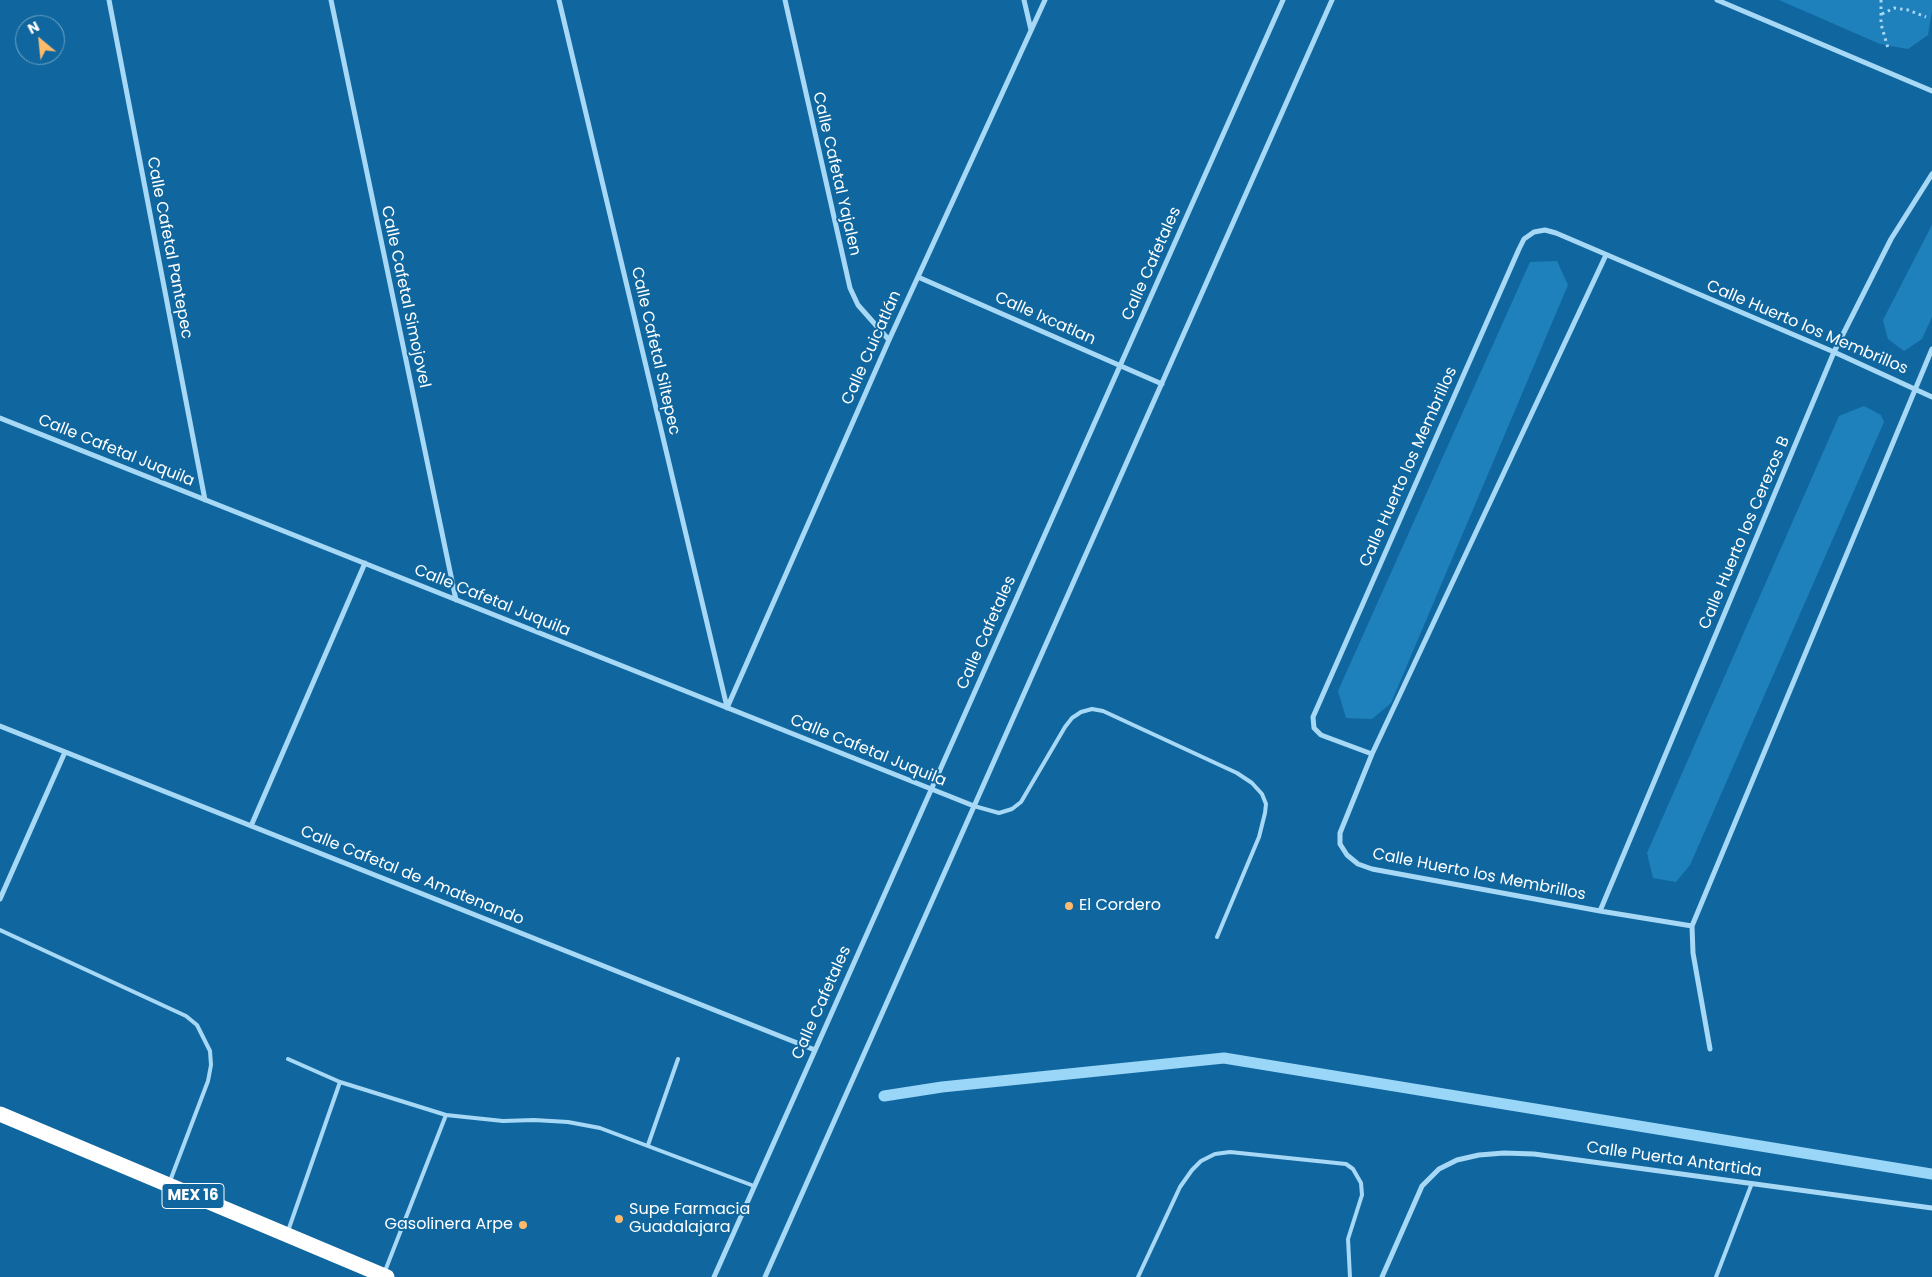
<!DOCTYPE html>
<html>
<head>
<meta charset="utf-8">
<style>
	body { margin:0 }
	#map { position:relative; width:1932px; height:1277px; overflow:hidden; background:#10679f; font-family:Poppins,sans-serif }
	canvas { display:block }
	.north { position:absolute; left:15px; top:15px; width:50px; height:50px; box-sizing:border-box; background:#10679f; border:1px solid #70a4c5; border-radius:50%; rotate:332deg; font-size:14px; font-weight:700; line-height:20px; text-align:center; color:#fff }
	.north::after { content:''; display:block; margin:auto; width:18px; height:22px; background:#ffbb6b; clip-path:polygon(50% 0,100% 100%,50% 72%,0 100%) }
</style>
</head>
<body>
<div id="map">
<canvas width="1932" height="1277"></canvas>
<div class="north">N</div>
</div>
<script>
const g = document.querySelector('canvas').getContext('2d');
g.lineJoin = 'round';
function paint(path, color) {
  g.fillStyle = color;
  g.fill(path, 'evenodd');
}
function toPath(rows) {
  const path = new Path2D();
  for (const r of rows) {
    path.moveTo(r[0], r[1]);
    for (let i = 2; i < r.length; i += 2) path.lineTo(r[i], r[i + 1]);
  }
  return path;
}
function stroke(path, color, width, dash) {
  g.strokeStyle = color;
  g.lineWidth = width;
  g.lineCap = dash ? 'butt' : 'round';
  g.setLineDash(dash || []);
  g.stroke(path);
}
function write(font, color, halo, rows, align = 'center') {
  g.font = font + ' Poppins,sans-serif';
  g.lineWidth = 4;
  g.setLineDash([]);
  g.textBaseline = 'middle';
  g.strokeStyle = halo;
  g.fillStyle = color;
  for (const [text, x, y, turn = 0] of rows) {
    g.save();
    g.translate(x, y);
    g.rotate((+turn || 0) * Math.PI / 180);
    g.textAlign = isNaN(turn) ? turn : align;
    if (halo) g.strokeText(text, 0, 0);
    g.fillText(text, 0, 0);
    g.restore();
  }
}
paint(toPath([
	[1779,0,1932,0,1932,11,1928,35,1908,49,1880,44],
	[1932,225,1932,317,1922,339,1904,351,1888,339,1883,320],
	[1557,261,1568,285,1391,703,1372,719,1346,718,1338,691,1530,262],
	[1864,406,1881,415,1884,422,1690,865,1676,882,1653,878,1647,853,1839,416]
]), '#1f81bc');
stroke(toPath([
	[884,1096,942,1087,1224,1058,1932,1174]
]), '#99d6f8', 11);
stroke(toPath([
	[1881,0,1881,24,1888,48],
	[1882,14,1894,8,1908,10,1926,17]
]), '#a7d8f5', 3, [2.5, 4]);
stroke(toPath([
	[974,806,999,813,1012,809,1021,802,1065,727,1072,718,1081,712,1092,709,1103,711,1237,773,1252,783,1262,794,1266,804,1265,813,1259,837,1217,937],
	[0,930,186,1016,197,1025,210,1051,211,1065,208,1081,170,1181],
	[288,1059,340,1082,446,1115,503,1121,534,1120,568,1122,600,1128,754,1186],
	[648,1145,678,1059],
	[288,1231,340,1082],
	[385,1271,446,1115],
	[1138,1277,1180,1187,1192,1170,1201,1161,1215,1154,1230,1152,1346,1164,1353,1169,1361,1183,1362,1195,1348,1239,1350,1277],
	[1716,1277,1752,1183]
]), '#a7d8f5', 4);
stroke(toPath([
	[109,0,205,500],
	[331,0,456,600],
	[559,0,727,707],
	[785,0,850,288,858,305,889,340],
	[1024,0,1031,30],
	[1717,0,1932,91],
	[1606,255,1372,754,1340,833,1340,844,1347,855,1358,864,1372,869,1600,911,1692,926],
	[918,277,1162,384],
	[0,418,974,806],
	[727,708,889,340,1045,0],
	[0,726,815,1050],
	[1372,754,1321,735,1314,728,1313,717,1519,249,1524,239,1534,232,1545,230,1556,233,1834,352,1932,397],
	[251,826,365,563],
	[0,899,65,752],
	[1600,911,1834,352,1891,239,1932,174],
	[1710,1049,1693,953,1692,926,1932,349],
	[714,1277,1283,0],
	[765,1277,1332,0],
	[1382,1277,1422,1186,1439,1169,1457,1160,1479,1155,1504,1153,1534,1154,1932,1208]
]), '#a7d8f5', 5);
stroke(toPath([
	[0,1114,387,1277]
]), '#fff', 15);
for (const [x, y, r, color] of [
	[1069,906,5,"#ffbb6b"],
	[619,1219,5,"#ffbb6b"],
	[523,1225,5,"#ffbb6b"]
]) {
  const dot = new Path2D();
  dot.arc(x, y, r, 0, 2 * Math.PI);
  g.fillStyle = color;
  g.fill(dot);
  stroke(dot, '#10679f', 2);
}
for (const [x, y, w] of [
	[193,1196,62]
]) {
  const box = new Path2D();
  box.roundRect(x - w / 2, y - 12.5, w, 25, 4);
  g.fillStyle = '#10679f';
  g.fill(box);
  stroke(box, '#fff', 1);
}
write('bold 15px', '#fff', null, [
	["MEX 16",193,1196]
]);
write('16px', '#fff', '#10679f', [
	["Calle Cafetal Yajalen",836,174,77],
	["Calle Cafetal Pantepec",169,248,79],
	["Calle Cafetales",1152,264,-66],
	["Calle Cafetal Simojovel",405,297,78],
	["Calle Ixcatlan",1045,319,24],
	["Calle Huerto los Membrillos",1807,328,23],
	["Calle Cuicatlán",872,348,-66],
	["Calle Cafetal Siltepec",655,351,77],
	["Calle Cafetal Juquila",116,451,22],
	["Calle Huerto los Membrillos",1409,467,-66],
	["Calle Huerto los Cerezos B",1745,533,-67],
	["Calle Cafetal Juquila",492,601,22],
	["Calle Cafetales",987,633,-66],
	["Calle Cafetal Juquila",868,751,22],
	["Calle Huerto los Membrillos",1479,875,11],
	["Calle Cafetal de Amatenando",412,876,22],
	["Calle Cafetales",822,1003,-66],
	["Calle Puerta Antartida",1674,1160,8]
]);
write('16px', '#fff', '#10679f', [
	["El Cordero",1079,906],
	["Supe Farmacia",629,1210],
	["Guadalajara",629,1228],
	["Gasolinera Arpe",513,1225,"right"]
], 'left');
</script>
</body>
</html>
